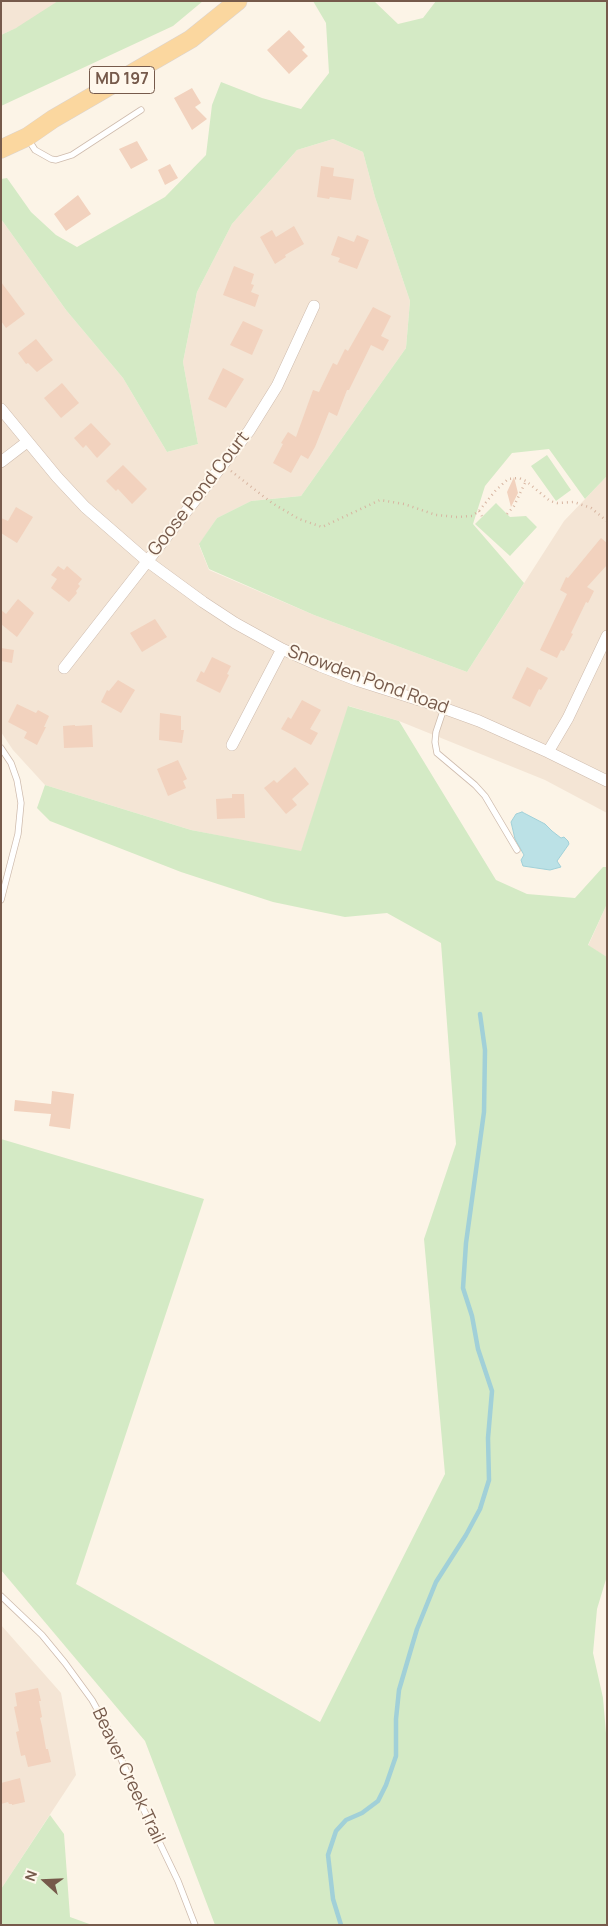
<!DOCTYPE html>
<html>
<head>
<meta charset="utf-8">
<style>
	body { margin:0 }
	#map { position:relative; width:608px; height:1926px; overflow:hidden; background:#fcf4e7; font-family:Manrope,sans-serif }
	canvas { display:block }
	.frame { position:absolute; inset:0; border:2px solid #765a4b; pointer-events:none }
	.north { position:absolute; left:20px; top:1856px; width:50px; height:50px; -webkit-text-stroke:4px #fff8ed; paint-order:stroke; rotate:290deg; font-size:14px; font-weight:700; line-height:20px; text-align:center; color:#765a4b }
	.north::after { content:''; display:block; margin:auto; width:18px; height:22px; background:#765a4b; clip-path:polygon(50% 0,100% 100%,50% 72%,0 100%) }
</style>
</head>
<body>
<div id="map">
<canvas width="608" height="1926"></canvas>
<div class="frame"></div>
<div class="north">N</div>
</div>
<script>
const g = document.querySelector('canvas').getContext('2d');
g.lineJoin = 'round';
function paint(path, color) {
  g.fillStyle = color;
  g.fill(path, 'evenodd');
}
function toPath(rows) {
  const path = new Path2D();
  for (const r of rows) {
    path.moveTo(r[0], r[1]);
    for (let i = 2; i < r.length; i += 2) path.lineTo(r[i], r[i + 1]);
  }
  return path;
}
function stroke(path, color, width, dash) {
  g.strokeStyle = color;
  g.lineWidth = width;
  g.lineCap = dash ? 'butt' : 'round';
  g.setLineDash(dash || []);
  g.stroke(path);
}
function write(font, color, halo, rows, align = 'center') {
  g.font = font + ' Manrope,sans-serif';
  g.lineWidth = 4;
  g.setLineDash([]);
  g.textBaseline = 'middle';
  g.strokeStyle = halo;
  g.fillStyle = color;
  for (const [text, x, y, turn = 0] of rows) {
    g.save();
    g.translate(x, y);
    g.rotate((+turn || 0) * Math.PI / 180);
    g.textAlign = isNaN(turn) ? turn : align;
    if (halo) g.strokeText(text, 0, 0);
    g.fillText(text, 0, 0);
    g.restore();
  }
}
paint(toPath([
	[1,1,59,1,23,25,1,35],
	[333,139,363,152,375,197,410,301,406,348,301,496,251,501,217,518,199,545,209,570,314,615,467,672,564,521,607,476,607,813,545,780,399,721,349,706,301,852,191,830,45,785,13,750,1,732,1,219,66,310,123,378,167,452,198,444,183,362,197,292,232,224,297,150],
	[607,904,607,957,588,946],
	[1,1625,61,1693,76,1775,1,1889]
]), '#f4e5d5');
paint(toPath([
	[58,1,203,1,173,26,1,106,1,35,16,28],
	[313,1,374,1,398,24,423,18,436,1,607,1,607,476,585,499,549,449,512,453,485,486,473,524,524,583,467,672,314,615,209,569,199,544,217,518,251,501,301,496,406,348,410,301,375,197,363,152,333,139,297,150,232,224,197,292,183,362,198,444,167,452,123,378,66,310,1,219,1,179,7,178,31,212,56,235,77,247,165,197,206,155,212,105,221,82,262,98,301,109,329,73,326,23],
	[547,455,571,490,556,501,531,466],
	[496,503,510,517,526,516,537,527,510,556,475,524],
	[348,706,399,721,496,880,527,894,575,898,603,867,607,867,607,904,588,945,607,957,607,1576,597,1609,593,1653,603,1698,607,1745,607,1925,215,1925,145,1741,1,1570,1,1139,204,1199,76,1584,320,1722,445,1474,424,1239,456,1144,441,943,387,913,345,917,273,902,181,872,50,821,37,808,45,785,191,830,301,851],
	[50,1815,64,1834,70,1917,92,1925,1,1925,1,1889]
]), '#d4eac5');
const water = toPath([
	[522,812,545,824,552,831,561,838,564,837,568,841,569,844,557,861,561,867,550,870,523,866,521,860,524,855,515,839,511,822,516,814,522,812]
]);
paint(water, '#bbe1e6');
stroke(water, '#a1d0d8', 1);
stroke(toPath([
	[341,1925,333,1899,328,1855,336,1831,346,1820,362,1813,378,1801,386,1785,396,1756,396,1719,399,1690,417,1629,436,1582,466,1535,480,1509,489,1480,488,1438,492,1391,478,1349,472,1316,463,1288,466,1243,484,1112,485,1050,480,1014]
]), '#a1d0d8', 4.5);
paint(toPath([
	[289,30,305,47,302,50,308,56,289,74,267,50],
	[192,88,201,103,195,107,207,119,192,130,174,98],
	[137,141,148,160,131,169,119,149],
	[170,164,178,178,165,185,158,170],
	[321,166,334,168,333,176,354,179,351,200,330,197,329,199,317,197],
	[78,195,91,214,66,231,54,214],
	[294,226,304,244,285,255,286,257,275,264,260,237,272,230,276,237],
	[357,235,369,240,357,269,338,262,340,258,331,255,338,236,354,242],
	[234,266,254,274,251,284,254,285,251,292,259,295,255,307,223,295],
	[1,282,25,314,6,328,1,321],
	[373,307,391,316,381,336,389,340,383,351,371,345,349,390,347,390,337,416,329,412,315,447,308,459,301,455,291,473,273,463,283,444,281,443,288,432,296,437,313,390,319,392,333,363,337,365,345,349,348,351],
	[243,321,263,330,252,355,230,345],
	[36,339,53,360,37,372,28,363,26,364,18,353],
	[223,368,244,379,226,408,208,399],
	[62,383,79,403,61,418,44,398],
	[91,423,111,444,97,458,86,445,83,448,74,438],
	[123,465,147,489,132,504,118,489,116,491,106,481],
	[514,477,518,493,511,507,507,492],
	[16,507,33,517,17,543,1,533,1,518,8,521],
	[601,538,607,543,607,565,587,587,594,591,588,603,586,602,571,633,573,634,564,651,561,650,557,658,540,650,567,594,560,590,566,577,568,578],
	[58,566,64,570,67,566,82,579,78,584,80,586,76,591,77,593,69,602,51,588,57,579,51,575],
	[18,599,34,613,17,637,1,624,1,610,6,614],
	[155,619,167,637,142,652,130,633],
	[1,648,14,650,12,663,1,661],
	[212,657,231,666,227,674,229,675,220,693,196,681,201,671,204,673],
	[527,667,548,678,541,690,539,689,530,707,512,698],
	[118,680,135,690,121,713,101,702,107,690,109,691],
	[302,700,321,710,310,729,318,733,311,745,281,729,288,717,291,719],
	[17,704,36,713,38,710,49,716,44,727,46,727,37,745,24,738,27,732,8,722],
	[160,713,181,716,181,730,184,730,182,743,159,740],
	[75,725,75,726,92,725,93,747,64,748,63,726],
	[178,760,187,779,183,781,186,788,168,796,157,769],
	[295,767,309,784,292,799,297,805,286,814,264,788,274,780,277,783],
	[232,794,244,794,245,818,217,819,216,799,232,798],
	[52,1091,74,1094,70,1129,49,1126,51,1114,14,1111,15,1100,51,1104],
	[38,1688,41,1701,39,1701,42,1717,40,1718,42,1726,46,1749,48,1749,51,1762,28,1767,25,1755,21,1756,16,1732,19,1731,14,1707,17,1706,15,1693],
	[20,1778,25,1802,12,1805,12,1804,9,1804,8,1802,1,1804,1,1783]
]), '#f2d2be');
const lane = toPath([
	[28,139,35,150,51,159,56,160,72,155,141,110],
	[444,708,436,732,435,742,437,753,475,785,485,796,517,850],
	[1,748,11,763,17,780,21,803,18,834,1,900],
	[1,1596,42,1635,65,1663,92,1700,107,1727,140,1802,178,1881,195,1925]
]);
const street = toPath([
	[1,409,57,477,85,507,147,561,203,602,235,623,282,649,320,666,356,680,435,705,479,721,548,752,607,781],
	[1,462,27,442],
	[64,668,249,431,277,386,314,306],
	[232,745,282,649],
	[548,752,568,718,607,636]
]);
const primary = toPath([
	[1,149,27,137,53,119,191,39,238,1]
]);
stroke(lane, '#cebbad', 7);
stroke(street, '#cebbad', 12);
stroke(primary, '#dbd4d0', 19);
stroke(toPath([
	[231,471,272,503,299,519,322,527,380,500,404,504,436,515,456,517,472,516,479,511,496,490,508,479,519,478,526,481,550,501,557,503,574,502,591,508,607,521],
	[479,511,482,516],
	[507,514,514,506,526,481],
	[605,1925,607,1923]
]), '#d7b5a1', 2.5, [1, 4]);
stroke(lane, '#fff', 5.5);
stroke(street, '#fff', 11);
stroke(primary, '#fbd79f', 18);
for (const [x, y, w] of [
	[122,80,65]
]) {
  const box = new Path2D();
  box.roundRect(x - w / 2, y - 13.5, w, 27, 4);
  g.fillStyle = '#fff8ed';
  g.fill(box);
  stroke(box, '#765a4b', 1);
}
write('bold 16px', '#765a4b', null, [
	["MD 197",122,80]
]);
write('18px', '#765a4b', '#fff8ed', [
	["Goose Pond Court",199,494,-52],
	["Snowden Pond Road",368,680,20],
	["Beaver Creek Trail",128,1776,65]
]);
</script>
</body>
</html>
